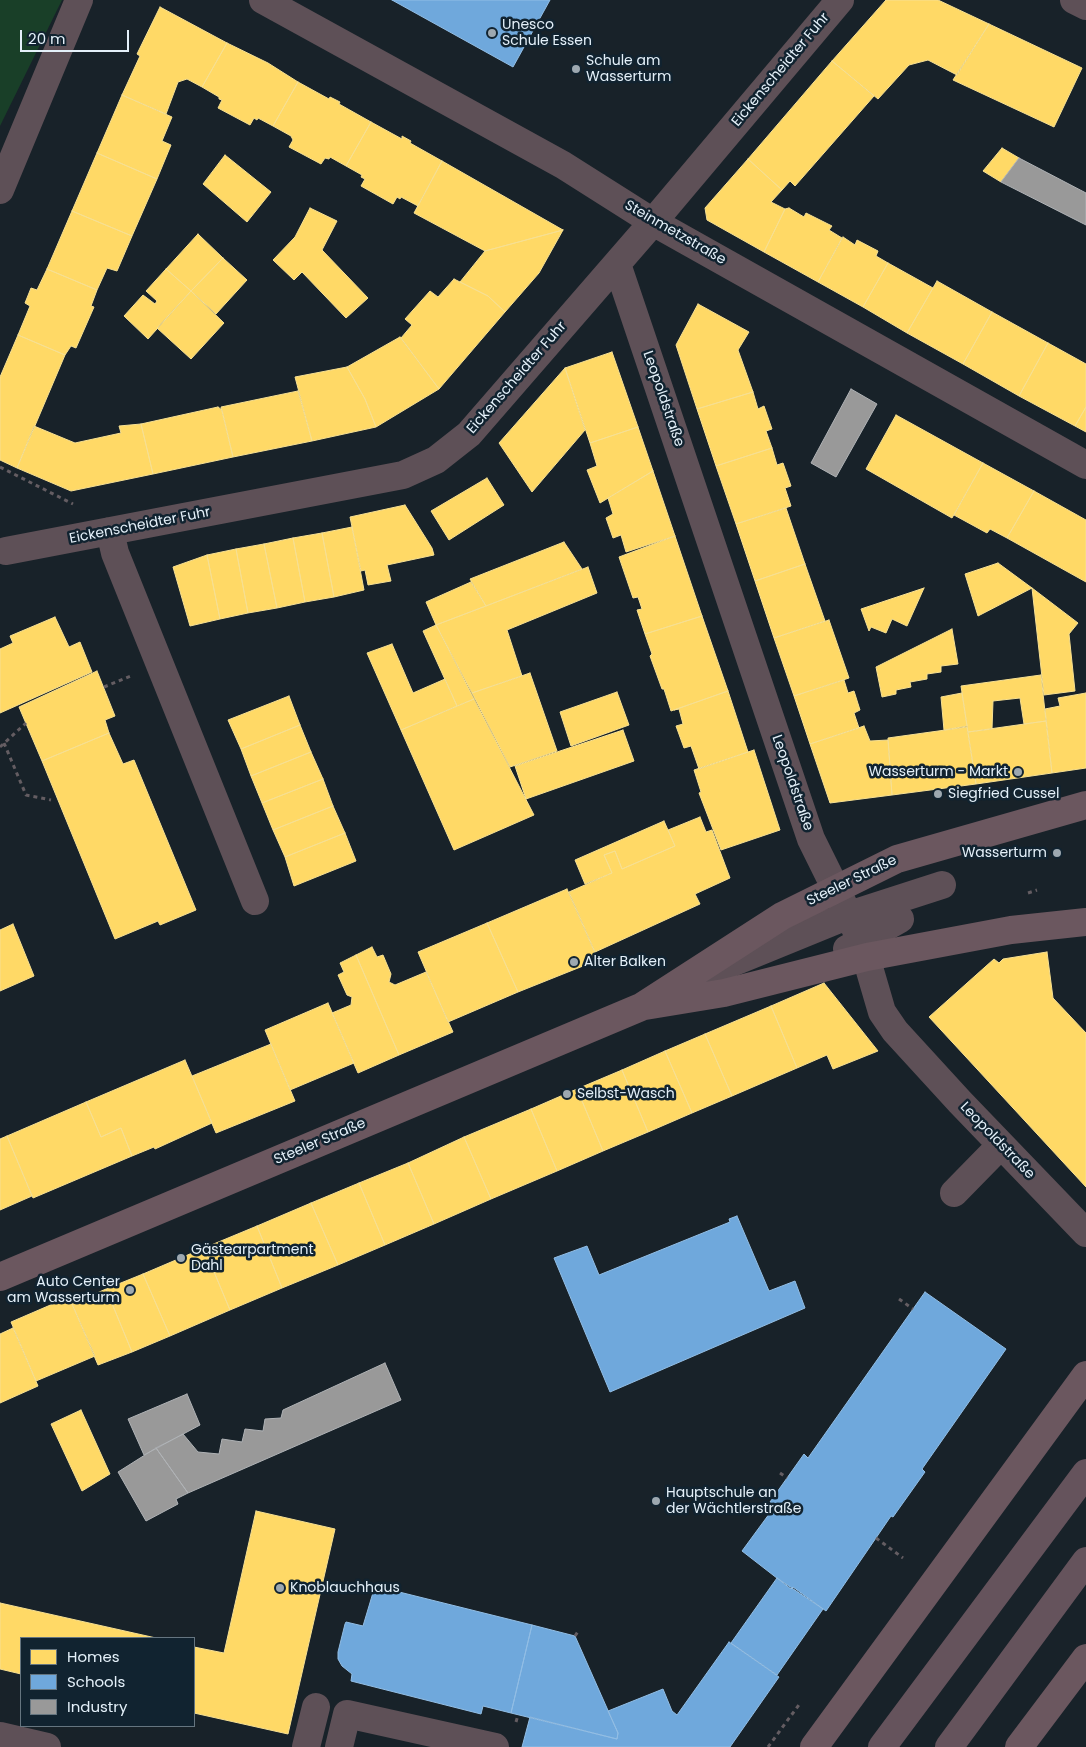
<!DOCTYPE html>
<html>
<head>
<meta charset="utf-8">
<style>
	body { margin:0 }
	#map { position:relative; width:1086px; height:1747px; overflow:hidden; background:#182229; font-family:Poppins,sans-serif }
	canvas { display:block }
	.legend { position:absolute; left:20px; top:1637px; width:175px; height:90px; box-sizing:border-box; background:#112330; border:1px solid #657580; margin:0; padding:6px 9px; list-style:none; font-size:15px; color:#e4f0f9 }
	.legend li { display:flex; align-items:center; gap:10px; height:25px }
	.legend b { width:25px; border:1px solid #657580 }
	.scale { position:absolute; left:20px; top:30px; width:109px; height:22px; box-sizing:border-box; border:2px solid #e4f0f9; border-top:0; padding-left:6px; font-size:15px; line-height:18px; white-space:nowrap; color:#e4f0f9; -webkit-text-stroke:4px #112330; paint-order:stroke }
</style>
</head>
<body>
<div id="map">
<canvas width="1086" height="1747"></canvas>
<ul class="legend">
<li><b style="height:14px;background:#ffd966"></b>Homes</li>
<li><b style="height:14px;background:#6fa8dc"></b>Schools</li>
<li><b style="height:14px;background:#999"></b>Industry</li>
</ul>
<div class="scale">20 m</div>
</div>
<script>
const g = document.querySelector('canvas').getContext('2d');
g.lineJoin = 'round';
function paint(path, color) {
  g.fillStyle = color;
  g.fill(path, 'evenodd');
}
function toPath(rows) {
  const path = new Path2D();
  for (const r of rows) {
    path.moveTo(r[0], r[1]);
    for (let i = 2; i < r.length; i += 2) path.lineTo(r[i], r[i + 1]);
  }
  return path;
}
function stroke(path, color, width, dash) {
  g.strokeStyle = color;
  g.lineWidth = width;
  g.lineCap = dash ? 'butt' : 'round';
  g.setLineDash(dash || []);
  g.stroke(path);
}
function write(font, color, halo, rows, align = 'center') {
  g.font = font + ' Poppins,sans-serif';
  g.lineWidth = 5;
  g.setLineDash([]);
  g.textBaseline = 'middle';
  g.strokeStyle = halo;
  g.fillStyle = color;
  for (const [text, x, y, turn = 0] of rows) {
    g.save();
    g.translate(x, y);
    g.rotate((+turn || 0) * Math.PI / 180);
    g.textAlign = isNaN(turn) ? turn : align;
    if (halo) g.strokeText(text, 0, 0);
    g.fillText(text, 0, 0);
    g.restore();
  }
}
paint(toPath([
	[0,0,62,0,0,126]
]), '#193f28');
const homes = toPath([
	[886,0,938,0,989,24,957,75,928,60,909,65,878,99,832,61,886,0],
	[160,7,227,43,202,87,187,79,178,82,166,114,122,95,140,56,137,54,160,7],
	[989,24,1082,68,1054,127,953,80,989,24],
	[227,43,268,63,298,82,273,126,258,118,257,120,254,118,250,125,218,108,222,100,219,99,219,97,202,87,227,43],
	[832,61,874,96,795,186,790,181,782,190,748,159,832,61],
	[298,82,329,99,330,97,340,102,339,104,371,122,346,166,330,157,329,159,325,158,321,164,289,147,293,140,291,136,273,126,298,82],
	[122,95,172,117,162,141,171,145,157,179,97,153,122,95],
	[371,122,402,139,402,136,411,141,410,143,442,161,418,206,401,197,400,199,397,197,393,204,361,186,365,179,361,177,362,175,346,166,371,122],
	[1002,148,1019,158,1001,182,983,171,1002,148],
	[97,153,157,179,132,236,72,211,97,153],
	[225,155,271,192,247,222,203,184,225,155],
	[748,159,782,190,771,202,785,209,764,252,707,220,705,208,748,159],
	[442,161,563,230,485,251,414,213,442,161],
	[310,208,337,221,322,250,368,298,346,318,302,272,294,280,273,260,295,237,310,208],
	[789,208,804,217,806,213,832,226,829,230,842,238,818,282,764,252,785,209,789,208],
	[72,211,132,236,117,271,107,268,97,290,47,269,72,211],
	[563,230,539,273,505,312,488,296,460,282,485,251,563,230],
	[198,234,223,258,191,291,166,269,198,234],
	[843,237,855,245,857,240,878,251,876,256,888,263,863,307,818,282,843,237],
	[223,258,247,280,216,314,191,291,223,258],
	[888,263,933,288,907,333,863,307,888,263],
	[47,269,97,290,91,306,94,307,76,348,71,346,65,355,18,335,30,306,25,303,31,288,37,290,47,269],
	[166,269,191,291,148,339,124,316,143,295,155,304,157,301,146,291,166,269],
	[454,279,488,296,505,312,439,389,401,338,412,325,405,319,430,291,438,297,454,279],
	[937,281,992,312,963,364,907,333,937,281],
	[191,291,224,323,191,359,157,328,191,291],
	[698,304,749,332,738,350,753,392,697,409,676,345,698,304],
	[992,312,1048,343,1019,396,963,364,992,312],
	[18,335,65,355,17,468,0,460,0,377,18,335],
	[400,337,439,389,376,427,365,399,347,367,400,337],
	[1048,343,1086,364,1086,407,1075,426,1019,396,1048,343],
	[612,352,638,427,590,443,565,368,612,352],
	[347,367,365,399,376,427,312,441,295,377,347,367],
	[565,368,585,430,532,492,499,443,565,368],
	[298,391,312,441,233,457,221,407,298,391],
	[753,392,758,409,764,406,772,429,766,431,772,448,716,466,697,409,753,392],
	[218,407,222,410,233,457,153,474,141,424,218,407],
	[1086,407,1086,432,1075,426,1086,407],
	[896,415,983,463,952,518,866,469,896,415],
	[141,424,153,474,71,491,17,468,34,426,75,443,121,433,119,426,141,424],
	[638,427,653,471,600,503,587,470,597,466,590,443,638,427],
	[772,448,777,465,783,463,791,486,785,488,791,506,736,524,716,466,772,448],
	[983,463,1034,491,1007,538,990,529,987,533,954,515,983,463],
	[653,471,675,536,626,552,621,535,613,538,606,518,613,514,608,498,653,471],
	[487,478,504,505,449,540,431,511,487,478],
	[1034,491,1086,520,1086,582,1007,538,1034,491],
	[405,505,432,548,434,555,387,565,391,581,368,585,365,570,361,571,350,517,405,505],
	[786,508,805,564,755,581,736,524,786,508],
	[352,527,364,590,334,597,322,533,352,527],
	[322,533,334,597,305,602,293,538,322,533],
	[675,536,702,616,645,634,637,610,642,609,638,597,633,598,619,557,675,536],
	[293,538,305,602,277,608,264,544,293,538],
	[564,542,582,569,486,606,470,579,564,542],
	[264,544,277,608,248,613,236,549,264,544],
	[236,549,248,613,220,619,207,555,236,549],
	[207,555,220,619,190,626,173,567,207,555],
	[998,563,1032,588,978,616,965,574,998,563],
	[805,564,825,621,774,638,755,581,805,564],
	[588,567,597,593,507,630,522,676,472,693,436,625,588,567],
	[471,582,486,606,436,625,426,602,471,582],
	[924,588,907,626,892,619,886,633,871,627,869,631,861,609,924,588],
	[1032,588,1078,623,1069,634,1075,691,1044,695,1032,588],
	[702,616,728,691,671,711,664,689,662,689,650,656,652,654,645,634,702,616],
	[55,617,69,647,80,642,92,672,0,713,0,649,13,643,10,636,55,617],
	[829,620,849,678,794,696,774,638,829,620],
	[436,625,474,699,457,706,423,631,436,625],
	[952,629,958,664,941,666,941,672,927,674,927,679,910,682,911,687,896,690,896,694,882,697,876,667,952,629],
	[392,644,413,693,445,679,457,706,401,730,367,653,392,644],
	[97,671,115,716,105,720,109,733,42,761,19,707,97,671],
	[530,673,557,751,510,767,472,693,530,673],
	[1041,675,1046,721,1024,724,1020,698,993,701,992,729,968,732,961,686,1041,675],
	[844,680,848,693,854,691,860,710,854,713,859,728,810,744,794,696,844,680],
	[728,691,748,752,699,769,691,746,684,748,676,726,683,724,679,709,674,710,728,691],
	[617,692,629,725,571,746,560,712,617,692],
	[962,693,967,726,944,730,941,697,962,693],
	[1086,693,1086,768,1052,773,1045,709,1060,706,1058,698,1086,693],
	[289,696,300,725,241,749,228,720,289,696],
	[474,699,534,815,454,850,401,730,474,699],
	[1046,721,1052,773,976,784,968,732,1046,721],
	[300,725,311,752,251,776,241,749,300,725],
	[864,726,870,741,888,740,892,795,830,803,810,744,864,726],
	[967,727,976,784,892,795,888,738,967,727],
	[623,730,634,761,526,799,515,766,623,730],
	[109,733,123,764,134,760,196,910,160,925,158,921,115,939,42,761,109,733],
	[754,750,780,830,721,850,699,793,701,792,694,770,754,750],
	[311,752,323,779,262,803,251,776,311,752],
	[323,779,333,806,273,830,262,803,323,779],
	[333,806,345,833,285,857,273,830,333,806],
	[700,817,706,832,712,830,730,878,695,894,700,904,595,952,569,892,612,873,604,855,615,851,622,869,675,846,668,830,700,817],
	[664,821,675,846,622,869,615,851,604,855,612,873,585,884,575,860,664,821],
	[345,833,356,861,294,886,285,857,345,833],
	[567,889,598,960,518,992,487,923,567,889],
	[487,923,518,992,448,1022,418,952,487,923],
	[13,924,34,976,0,991,0,930,13,924],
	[372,947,377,957,383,955,391,974,389,982,395,985,426,972,453,1032,399,1055,356,955,372,947],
	[1047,952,1053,998,1086,1033,1086,1187,929,1017,994,959,999,963,1003,959,1047,952],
	[356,955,399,1055,358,1073,332,1013,351,1005,352,997,347,995,338,975,344,972,340,963,356,955],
	[824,983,878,1051,833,1069,827,1055,797,1068,771,1006,824,983],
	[328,1003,354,1063,290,1090,265,1030,328,1003],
	[771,1006,797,1068,732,1096,705,1034,771,1006],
	[705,1034,732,1096,692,1113,665,1051,705,1034],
	[271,1044,295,1101,216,1133,192,1076,271,1044],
	[665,1051,692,1113,648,1132,622,1070,665,1051],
	[185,1060,212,1123,155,1149,154,1147,132,1156,121,1128,101,1137,86,1102,185,1060],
	[622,1070,648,1132,603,1151,577,1089,622,1070],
	[577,1089,603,1151,557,1171,531,1109,577,1089],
	[86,1102,101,1137,121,1128,132,1156,33,1198,7,1136,86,1102],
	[531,1109,557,1171,491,1199,464,1137,531,1109],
	[7,1136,32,1196,0,1210,0,1139,7,1136],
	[464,1137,491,1199,434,1224,408,1163,464,1137],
	[408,1163,434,1224,385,1245,359,1183,408,1163],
	[359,1183,385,1245,338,1265,311,1203,359,1183],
	[311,1203,338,1265,282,1288,257,1226,311,1203],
	[257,1226,282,1288,230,1310,204,1248,257,1226],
	[204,1248,230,1310,170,1336,143,1274,204,1248],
	[143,1274,170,1336,132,1352,106,1289,143,1274],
	[106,1289,132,1352,98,1365,72,1304,106,1289],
	[69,1297,95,1356,36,1381,11,1322,69,1297],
	[13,1328,38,1386,0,1403,0,1334,13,1328],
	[81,1410,110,1474,82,1491,51,1424,81,1410],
	[256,1511,335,1529,288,1734,194,1713,194,1647,224,1653,256,1511],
	[0,1603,156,1638,21,1638,21,1674,0,1669,0,1603]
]);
paint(homes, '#ffd966');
stroke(homes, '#f7e092', 1);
const schools = toPath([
	[392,0,550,0,513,67,392,0],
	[737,1216,769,1291,795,1281,805,1308,610,1392,554,1258,587,1246,599,1275,730,1222,729,1219,737,1216],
	[925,1292,1006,1349,922,1469,925,1472,893,1517,891,1516,826,1611,793,1587,791,1589,742,1551,775,1506,770,1502,804,1454,808,1458,925,1292],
	[777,1578,823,1609,777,1675,731,1643,777,1578],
	[375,1586,532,1625,511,1713,483,1706,481,1714,351,1681,352,1674,342,1666,338,1659,338,1652,345,1624,346,1622,363,1626,375,1586],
	[532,1625,575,1636,618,1733,617,1739,511,1713,532,1625],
	[729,1642,779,1677,730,1747,522,1747,530,1717,617,1739,618,1733,608,1711,663,1689,672,1711,677,1715,729,1642]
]);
paint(schools, '#6fa8dc');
stroke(schools, '#92bee5', 1);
const industry = toPath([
	[1019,158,1086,193,1086,225,1001,182,1019,158],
	[851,389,877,404,836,477,811,463,851,389],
	[385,1363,401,1400,188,1493,156,1448,183,1434,198,1452,219,1454,222,1439,242,1442,245,1429,263,1431,265,1419,281,1418,283,1410,385,1363],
	[187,1394,200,1425,144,1455,128,1419,187,1394],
	[156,1448,188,1493,176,1499,178,1504,146,1521,118,1472,156,1448]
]);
paint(industry, '#999');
stroke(industry, '#b0b3b6', 1);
stroke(toPath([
	[0,467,73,504],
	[104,687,131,676],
	[4,743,26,795,51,800],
	[0,747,26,723],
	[1028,893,1037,890],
	[899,1299,913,1309],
	[780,1473,787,1478],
	[876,1538,903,1558],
	[575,1636,579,1630],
	[516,1722,518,1715],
	[768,1747,801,1702]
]), '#645d62', 3, [4, 4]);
stroke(toPath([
	[263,0,563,165,653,222,1086,465],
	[1074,0,1086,6],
	[0,190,79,0],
	[617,264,811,839,861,940,882,1012,895,1031,960,1102,1086,1233],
	[110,531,115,553,255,901],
	[6,551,403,475,436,460,469,434,653,222,840,0],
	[847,949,900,919],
	[707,973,849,915,942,885],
	[954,1193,1000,1146],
	[0,1736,47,1747],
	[306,1747,316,1707],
	[339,1747,347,1714,495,1747]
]), '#5e5057', 28);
stroke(toPath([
	[645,1006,724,993,867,957,1011,930,1086,922],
	[0,1277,641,1007,782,916,897,859,1086,805],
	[814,1747,1086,1375],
	[1019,1747,1086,1658]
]), '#6b575f', 28);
stroke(toPath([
	[882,1747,1086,1473],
	[949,1747,1086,1561]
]), '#65535c', 28);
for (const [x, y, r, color] of [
	[492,33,5,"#9da8b0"],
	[576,69,5,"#9da8b0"],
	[1018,772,5,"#9da8b0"],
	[938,794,5,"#9da8b0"],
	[1057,853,5,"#9da8b0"],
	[574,962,5,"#9da8b0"],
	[567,1094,5,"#9da8b0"],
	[181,1258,5,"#9da8b0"],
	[130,1290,5,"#9da8b0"],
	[656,1501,5,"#9da8b0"],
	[280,1588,5,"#9da8b0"]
]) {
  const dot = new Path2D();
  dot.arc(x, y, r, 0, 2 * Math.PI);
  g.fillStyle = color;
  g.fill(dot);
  stroke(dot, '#112330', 2);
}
write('14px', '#e4f0f9', '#112330', [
	["Unesco",502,25],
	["Schule Essen",502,41],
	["Schule am",586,61],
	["Wasserturm",586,77],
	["Wasserturm - Markt",1008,772,"right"],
	["Siegfried Cussel",948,794],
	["Wasserturm",1047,853,"right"],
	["Alter Balken",584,962],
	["Selbst-Wasch",577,1094],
	["Gästearpartment",191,1250],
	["Dahl",191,1266],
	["Auto Center",120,1282,"right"],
	["am Wasserturm",120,1298,"right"],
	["Hauptschule an",666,1493],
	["der Wächtlerstraße",666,1509],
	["Knoblauchhaus",290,1588]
], 'left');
write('14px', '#e4f0f9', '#112330', [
	["Eickenscheidter Fuhr",781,70,-50],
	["Steinmetzstraße",675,233,30],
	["Eickenscheidter Fuhr",517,378,-49],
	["Leopoldstraße",663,399,71],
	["Eickenscheidter Fuhr",140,526,-11],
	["Leopoldstraße",792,783,71],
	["Steeler Straße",852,881,-26],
	["Leopoldstraße",997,1141,46],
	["Steeler Straße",320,1142,-23]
]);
</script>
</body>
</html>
